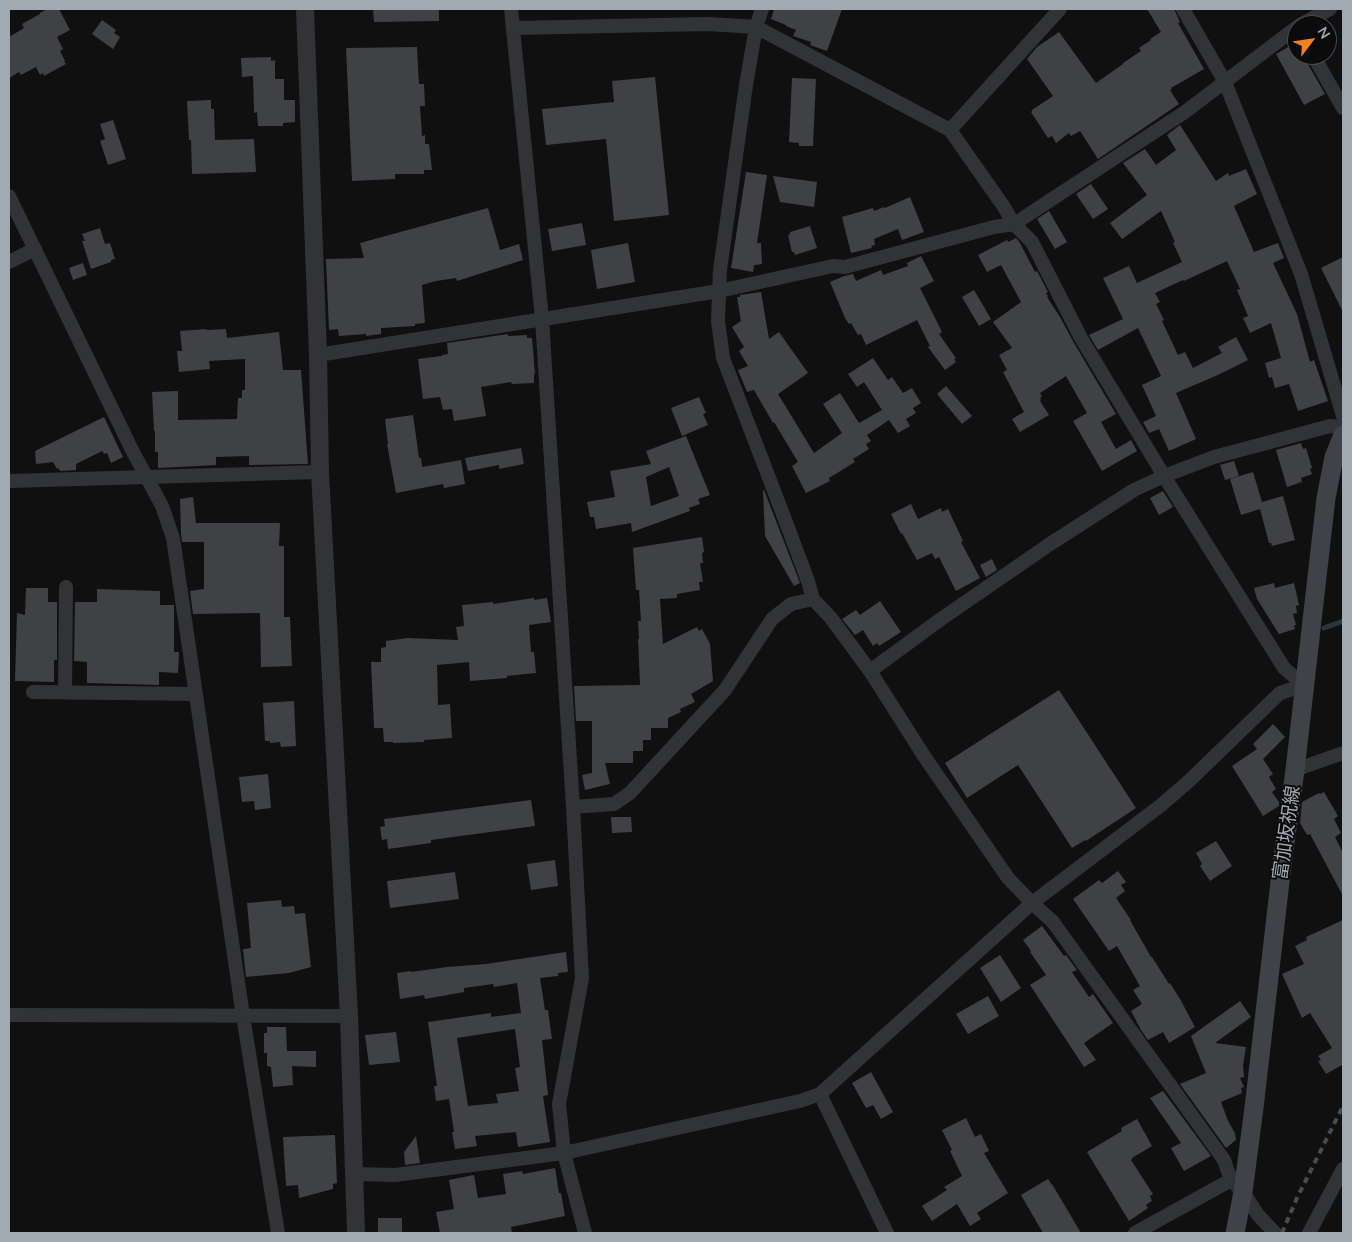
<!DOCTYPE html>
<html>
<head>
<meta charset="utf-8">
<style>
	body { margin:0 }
	#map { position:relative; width:1352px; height:1242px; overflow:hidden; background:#101011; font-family:Mulish,sans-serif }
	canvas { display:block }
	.frame { position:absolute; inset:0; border:10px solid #a1aab3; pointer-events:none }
	.north { position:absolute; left:1287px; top:15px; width:50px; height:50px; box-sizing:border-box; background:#0b0b0c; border:1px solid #474b4f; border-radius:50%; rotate:59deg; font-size:14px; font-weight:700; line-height:20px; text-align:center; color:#a1aab3 }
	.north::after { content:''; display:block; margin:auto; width:18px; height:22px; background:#f48126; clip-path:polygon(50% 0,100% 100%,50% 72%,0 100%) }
</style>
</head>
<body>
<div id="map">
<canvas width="1352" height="1242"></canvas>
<div class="frame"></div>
<div class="north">N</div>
</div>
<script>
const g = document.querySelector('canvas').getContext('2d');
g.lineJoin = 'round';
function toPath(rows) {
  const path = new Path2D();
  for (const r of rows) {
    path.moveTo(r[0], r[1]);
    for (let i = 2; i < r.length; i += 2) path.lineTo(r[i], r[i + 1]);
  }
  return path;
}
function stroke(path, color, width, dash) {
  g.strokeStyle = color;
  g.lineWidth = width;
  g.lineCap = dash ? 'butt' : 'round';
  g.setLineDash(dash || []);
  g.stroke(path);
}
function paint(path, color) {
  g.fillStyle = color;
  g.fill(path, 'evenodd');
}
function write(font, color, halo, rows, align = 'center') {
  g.font = font + ' Mulish,"Noto Sans JP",sans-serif';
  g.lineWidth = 4;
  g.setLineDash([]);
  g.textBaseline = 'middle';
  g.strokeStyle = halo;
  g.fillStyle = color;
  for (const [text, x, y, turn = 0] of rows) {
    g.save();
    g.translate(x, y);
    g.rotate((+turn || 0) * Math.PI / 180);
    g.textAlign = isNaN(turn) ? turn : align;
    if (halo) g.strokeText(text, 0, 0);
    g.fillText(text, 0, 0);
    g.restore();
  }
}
stroke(toPath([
	[1324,628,1343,621]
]), '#2a363a', 5);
paint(toPath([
	[47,9,59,9,70,30,57,37,63,49,60,51,65,61,64,61,66,64,44,76,43,73,40,75,36,67,21,75,19,72,9,78,9,37,24,28,22,24,40,14,40,13],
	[373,9,439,9,439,21,374,22],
	[774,9,842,9,827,51,810,45,811,42,793,36,796,30,786,26,786,25,771,19],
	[1147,9,1174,9,1180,22,1178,23,1204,69,1171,88,1172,89,1170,90,1179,104,1098,159,1080,131,1071,136,1069,133,1056,143,1052,136,1048,138,1031,112,1032,111,1032,110,1053,96,1027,59,1037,47,1059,32,1096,83,1123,64,1123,63,1141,51,1139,48,1151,40,1150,39,1161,32],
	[102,20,116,30,114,33,120,37,113,49,92,34],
	[1297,42,1297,55,1304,55,1305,59,1325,94,1304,105,1276,54],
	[417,47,419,84,424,84,425,106,420,106,422,136,425,135,425,144,429,144,432,170,424,170,424,174,395,174,395,179,352,181,346,48],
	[271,57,271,61,275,60,275,79,284,79,284,100,295,100,295,122,283,123,283,126,258,126,257,112,254,113,253,76,242,77,241,58],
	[655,77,669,215,614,221,606,139,546,145,542,109,614,102,612,81],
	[792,78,816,79,813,146,799,146,799,143,789,142],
	[211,100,211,109,214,109,215,140,254,139,256,172,192,174,191,140,189,140,187,101],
	[113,120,126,159,108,165,100,141,105,139,100,124],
	[1180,125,1216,181,1228,173,1229,176,1246,169,1257,194,1234,206,1254,252,1278,243,1284,258,1273,263,1297,314,1310,362,1314,360,1328,401,1298,411,1289,384,1275,388,1272,377,1269,378,1265,363,1281,358,1271,323,1250,333,1243,318,1248,316,1237,290,1240,289,1227,261,1184,281,1183,280,1155,293,1160,302,1156,304,1164,320,1162,321,1178,355,1185,352,1193,368,1222,353,1218,347,1236,337,1248,360,1220,374,1176,393,1196,439,1169,451,1159,429,1149,433,1143,422,1156,416,1142,385,1161,376,1138,328,1098,350,1089,335,1123,319,1103,278,1129,266,1137,283,1182,262,1173,243,1175,242,1161,211,1122,239,1110,223,1147,195,1123,163,1145,149,1156,165,1176,150,1167,135],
	[746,172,767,175,757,243,761,243,762,264,754,265,753,272,731,268],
	[773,176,817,182,814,207,780,202],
	[1091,184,1108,209,1093,219,1076,194],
	[910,197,924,232,902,240,898,229,874,239,875,245,871,246,872,248,851,253,842,217,873,208,874,211,884,207,885,208],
	[488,208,500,250,519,244,523,260,457,281,456,278,436,281,422,285,425,323,415,324,415,326,381,328,381,334,366,336,366,334,339,336,338,329,329,330,326,259,364,258,360,243],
	[1049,211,1067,242,1055,249,1037,219],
	[582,223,586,245,552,251,548,229],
	[810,226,817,248,795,255,794,252,792,252,788,235,790,234,790,232],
	[100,228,105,244,110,243,115,259,111,260,111,262,91,269,82,241,85,241,82,234],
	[1016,238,1020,243,1035,272,1037,271,1048,292,1046,293,1048,296,1047,297,1060,317,1074,343,1116,414,1101,422,1116,449,1131,440,1137,451,1102,471,1073,421,1087,413,1066,376,1040,393,1042,397,1040,398,1041,400,1040,401,1049,415,1020,432,1012,419,1024,412,1003,372,1007,370,999,355,1012,348,993,322,1021,302,1001,265,987,272,978,255,1007,240,1008,242],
	[628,243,635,282,597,289,591,250],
	[921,256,934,281,920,288,942,332,939,334,956,358,954,359,956,362,945,370,928,347,930,346,917,320,866,345,861,334,858,335,851,323,849,324,845,318,830,282,844,276,853,274,856,281,881,270,883,275,908,266,907,263],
	[1343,257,1343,312,1321,268],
	[83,263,87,275,73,280,69,268],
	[974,290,991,319,979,326,962,297],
	[761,292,769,339,779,332,808,373,778,394,814,453,842,433,823,404,840,393,859,423,882,410,864,382,857,387,848,374,873,358,888,380,892,377,903,393,912,388,921,403,913,408,916,413,906,419,910,426,898,433,889,420,867,435,871,441,866,444,869,449,853,459,855,462,829,478,830,481,806,493,792,466,798,462,774,422,773,423,754,390,747,392,738,370,748,366,739,351,744,347,732,327,741,321,737,297,740,297,740,295],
	[206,329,207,330,226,329,227,338,279,332,283,370,301,370,308,464,249,465,249,456,216,457,216,465,158,468,158,452,155,452,155,431,154,431,152,392,178,391,178,420,237,419,238,398,242,398,242,390,245,390,245,359,209,361,210,369,179,372,177,351,182,351,180,331],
	[508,334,508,336,527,335,527,338,532,338,535,374,534,374,534,383,512,384,511,382,481,387,486,416,454,421,452,409,443,410,440,397,423,399,418,359,442,356,442,355,448,354,447,343],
	[946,386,972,416,962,424,937,394],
	[699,397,706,413,703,414,708,425,682,436,671,408],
	[413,415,419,458,421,458,422,467,461,460,465,484,444,488,443,484,396,493,387,444,388,444,385,419],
	[104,417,123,457,111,463,107,453,104,454,102,451,76,464,76,470,60,471,58,468,57,469,53,462,36,464,35,451],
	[686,436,710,495,698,499,700,504,689,508,690,511,632,532,631,523,596,529,594,517,590,517,587,502,615,497,610,471,651,464,646,451],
	[669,467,679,496,651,506,646,477],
	[1301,443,1303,449,1306,448,1312,468,1310,469,1312,474,1301,478,1302,482,1287,487,1276,450],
	[521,448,524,464,499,469,499,465,468,471,465,458],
	[1234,461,1239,476,1225,480,1220,465],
	[1253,472,1262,502,1283,496,1295,540,1272,546,1271,543,1269,543,1260,509,1241,515,1230,479],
	[763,490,764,490,800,583,794,586,765,536],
	[1163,491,1173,507,1159,515,1150,498],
	[193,497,196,523,280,523,279,546,284,546,284,617,290,617,292,666,261,667,260,613,193,614,190,591,204,589,204,542,182,542,181,534,180,499],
	[911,504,918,519,941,508,942,512,948,509,963,541,961,542,980,578,956,591,939,557,935,559,932,553,917,560,902,533,901,534,891,514],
	[702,537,704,552,702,553,703,563,700,563,703,582,699,582,700,590,677,594,677,598,660,599,663,644,697,627,699,631,702,629,710,644,713,681,691,694,695,702,680,709,681,712,668,718,668,728,651,728,651,740,643,740,643,751,633,751,633,763,605,763,610,784,585,790,582,775,592,773,592,721,576,721,574,686,640,685,638,639,639,639,638,621,641,621,639,590,636,590,633,548],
	[992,559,997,570,986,577,980,565],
	[1274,583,1275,588,1294,583,1299,605,1296,606,1297,613,1293,614,1296,625,1294,625,1295,629,1279,634,1257,599,1254,588],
	[26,588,48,588,48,602,57,602,57,660,54,660,54,682,15,681,17,613,25,615],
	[97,589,160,591,160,605,174,605,174,652,179,652,178,673,159,672,159,685,87,683,87,662,74,661,75,602,97,602],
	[534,598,534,600,547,598,551,622,529,625,531,652,534,652,536,673,507,676,507,678,470,681,469,662,437,665,438,705,450,704,452,738,424,740,424,742,393,743,393,742,384,742,383,728,374,728,371,662,381,662,381,648,386,647,386,641,407,638,458,640,456,627,464,626,462,605,493,602,493,604],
	[880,601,901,632,879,646,877,643,873,646,863,630,855,635,842,619,856,610,860,615],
	[1059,690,1136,808,1086,841,1085,840,1072,848,1018,765,967,798,945,763],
	[294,701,296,746,281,747,280,742,270,743,270,741,265,741,263,703],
	[1273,724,1285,737,1263,759,1273,774,1269,777,1276,789,1272,792,1279,802,1279,806,1263,816,1232,766,1257,749,1253,744],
	[268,774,271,808,255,810,254,801,242,802,239,777],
	[1324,792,1338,816,1334,819,1341,833,1335,837,1343,853,1343,896,1310,834,1307,835,1300,823,1302,802,1319,793,1320,794],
	[531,800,535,826,431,840,431,843,388,849,387,839,382,840,380,827,385,826,384,819],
	[611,817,631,817,632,832,612,833],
	[1216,841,1232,866,1210,881,1200,866,1202,864,1196,853],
	[555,860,558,886,531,890,527,864],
	[1118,871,1126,882,1121,885,1125,891,1116,898,1131,920,1130,920,1151,957,1152,957,1169,984,1170,983,1180,999,1195,1027,1169,1043,1163,1032,1148,1040,1141,1030,1131,1011,1142,1004,1133,990,1140,986,1117,946,1109,951,1073,899,1099,880,1102,883],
	[455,872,459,899,390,908,387,881],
	[281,900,282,907,294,906,295,914,305,913,311,967,289,973,246,977,243,949,251,948,247,903],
	[1343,920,1343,1066,1342,1065,1326,1074,1318,1061,1321,1060,1318,1056,1332,1048,1310,1013,1302,1018,1282,974,1304,964,1295,946,1307,940,1306,937],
	[1042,926,1064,956,1066,955,1077,970,1072,972,1089,997,1093,994,1113,1023,1084,1043,1096,1060,1084,1067,1030,985,1046,975,1030,952,1031,951,1023,940],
	[566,952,568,972,558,973,558,976,540,978,545,1010,548,1010,552,1039,542,1040,548,1095,543,1096,550,1142,518,1147,516,1132,475,1136,477,1146,455,1149,452,1132,454,1132,449,1099,436,1101,434,1086,437,1086,428,1022,491,1013,491,1017,521,1013,517,983,494,987,493,984,464,988,464,992,425,999,424,995,400,999,397,973,411,971,411,972,447,967,486,964],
	[515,1029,520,1067,515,1068,519,1091,496,1094,498,1103,468,1106,457,1038],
	[1000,955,1021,988,1001,1002,980,968],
	[988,996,999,1016,968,1034,956,1014],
	[1240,1001,1251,1017,1215,1043,1246,1047,1243,1065,1244,1077,1240,1078,1244,1087,1241,1088,1242,1093,1221,1102,1228,1121,1235,1133,1236,1140,1226,1148,1180,1084,1206,1073,1191,1036],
	[267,1027,286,1027,287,1051,316,1051,316,1067,292,1066,293,1085,273,1087,271,1067,267,1066,267,1053,264,1053,264,1033,267,1033],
	[396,1032,400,1062,369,1065,365,1035],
	[871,1072,893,1112,881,1119,873,1105,866,1108,852,1083],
	[1163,1091,1211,1156,1184,1171,1171,1148,1181,1143,1150,1098],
	[966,1118,975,1137,981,1134,989,1151,984,1153,1008,1193,977,1213,981,1219,970,1226,957,1204,932,1221,922,1206,947,1190,944,1187,962,1176,950,1151,952,1150,942,1130],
	[1137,1119,1152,1146,1132,1158,1132,1159,1131,1160,1153,1194,1150,1196,1152,1201,1146,1205,1148,1208,1129,1221,1087,1152,1122,1131,1121,1128],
	[335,1135,337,1183,333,1184,333,1189,299,1198,298,1185,286,1186,283,1137],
	[416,1136,420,1163,405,1165,404,1152],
	[555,1168,559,1193,561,1193,565,1216,511,1227,512,1233,440,1233,436,1212,454,1209,449,1180,474,1175,478,1198,506,1194,503,1174,522,1171,523,1174],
	[1048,1179,1052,1185,1052,1184,1081,1233,1043,1233,1021,1195],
	[378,1218,402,1218,402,1233,378,1233]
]), '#3f4145');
stroke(toPath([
	[511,9,542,319,573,807,582,978,559,1104,564,1153,585,1233],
	[762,9,756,27,746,85,720,270,718,321,723,358,781,509,808,581,813,599,831,618,870,671,924,756,1008,878,1032,903,1053,922,1224,1160,1231,1180,1243,1192,1258,1215,1275,1233],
	[1183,9,1225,82,1301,274,1343,416],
	[1300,25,1330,9],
	[513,28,708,24,756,27,950,130,1004,207,1014,224,1032,242,1081,338,1164,476,1284,668,1304,685],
	[1313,55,1343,108],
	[950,130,1060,9],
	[9,196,132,450,162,506,173,538,243,1016,278,1233],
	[9,262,35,249],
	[318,355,719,291,833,266,845,267,994,227,1014,224,1185,112,1297,27],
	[9,481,320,472],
	[870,671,941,619,1050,544,1134,490,1164,476,1214,457,1330,426,1343,427],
	[33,692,196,694],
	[65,692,66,587],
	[1295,770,1343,753],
	[573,807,614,804,630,793,725,690,772,619,791,604,813,599],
	[9,1015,349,1016],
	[820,1094,887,1233],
	[354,1174,395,1175,564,1153,800,1101,820,1094,1032,903,1160,806,1189,781,1280,693,1304,685],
	[1135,1233,1231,1180],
	[1309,1233,1343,1169]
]), '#313336', 14);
stroke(toPath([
	[305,9,318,355,320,472,349,1016,356,1233]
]), '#313336', 18);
stroke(toPath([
	[1235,1233,1243,1192,1254,1108,1281,873,1295,770,1326,498,1334,457,1343,435]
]), '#3f4246', 19);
stroke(toPath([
	[1282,1233,1297,1198,1343,1106]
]), '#484b4f', 4, [6, 5]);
write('19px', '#a1aab3', '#0b0b0c', [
	["富加坂祝線",1287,833,-82]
]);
</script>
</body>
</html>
